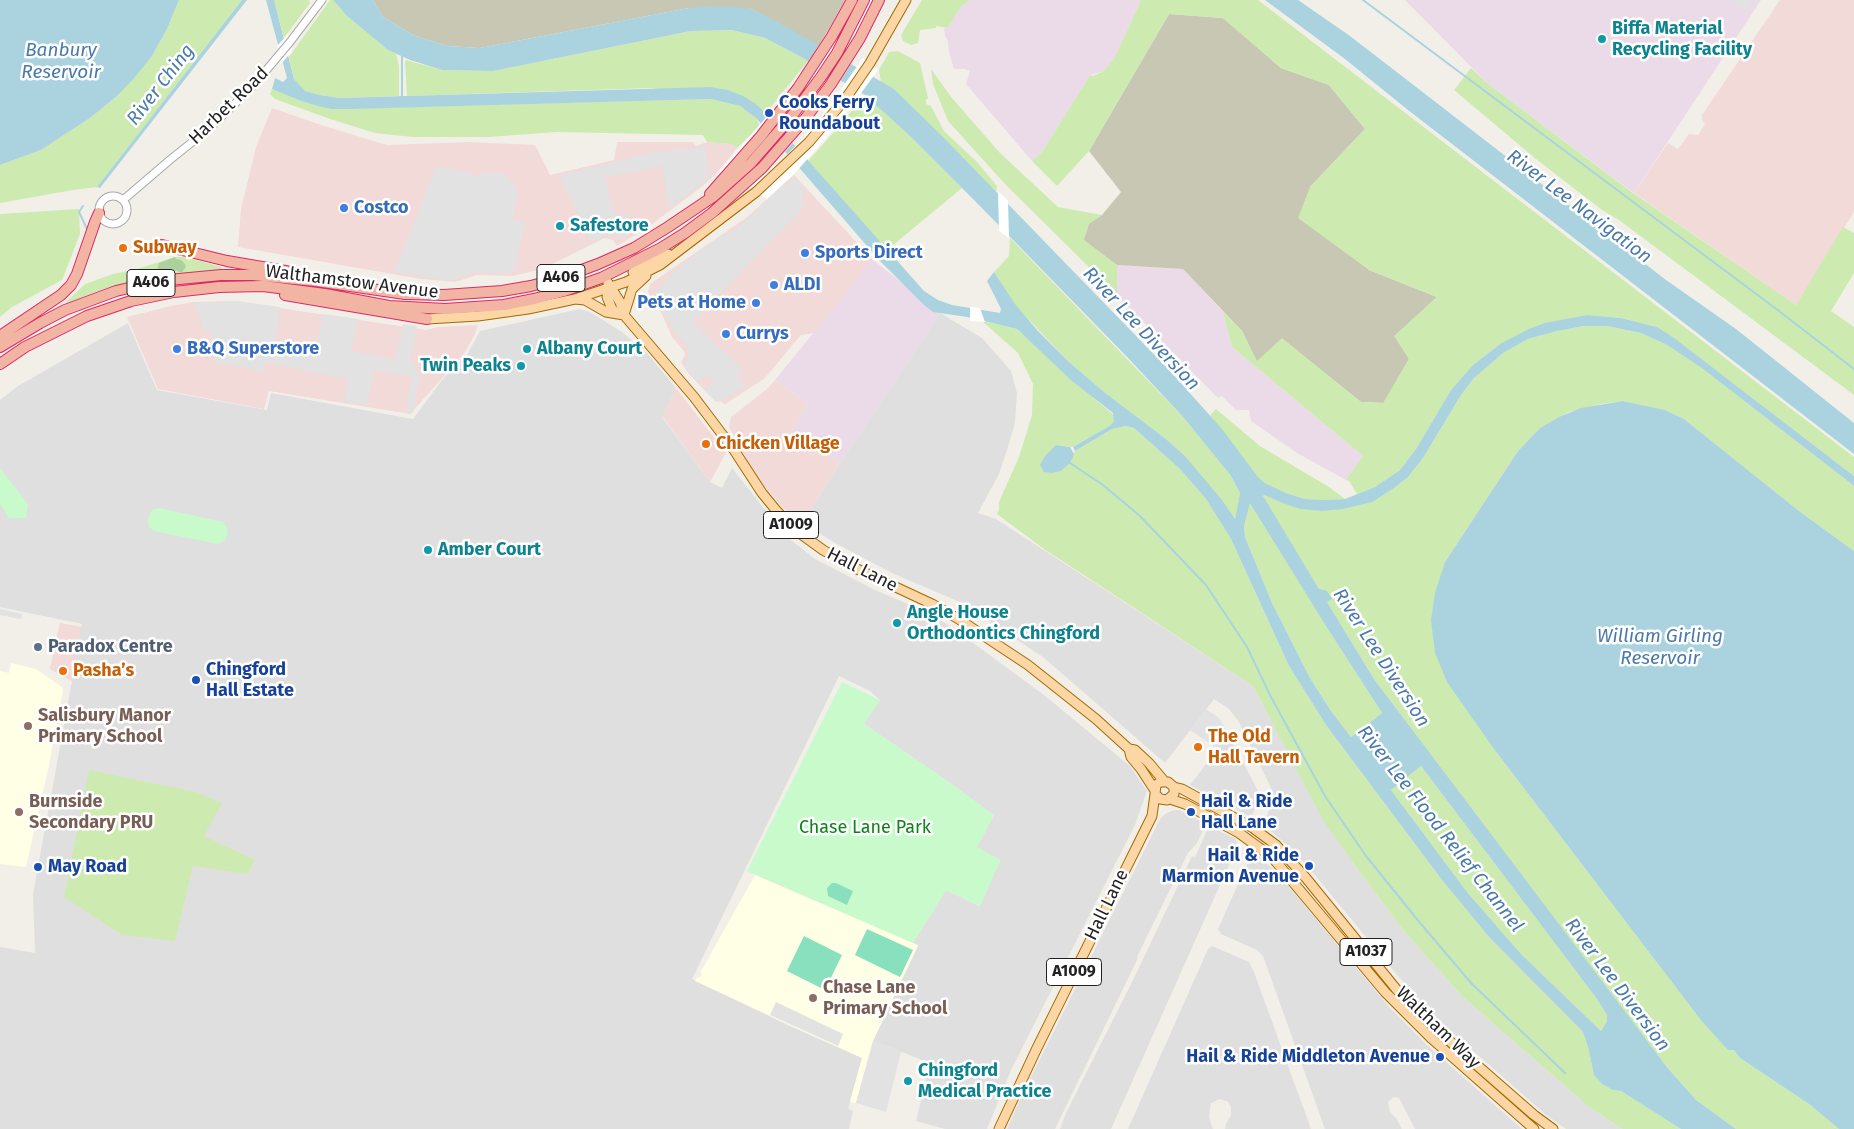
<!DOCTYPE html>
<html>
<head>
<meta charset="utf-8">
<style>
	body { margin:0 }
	canvas { display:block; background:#f2efe9 }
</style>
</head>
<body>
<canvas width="1854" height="1129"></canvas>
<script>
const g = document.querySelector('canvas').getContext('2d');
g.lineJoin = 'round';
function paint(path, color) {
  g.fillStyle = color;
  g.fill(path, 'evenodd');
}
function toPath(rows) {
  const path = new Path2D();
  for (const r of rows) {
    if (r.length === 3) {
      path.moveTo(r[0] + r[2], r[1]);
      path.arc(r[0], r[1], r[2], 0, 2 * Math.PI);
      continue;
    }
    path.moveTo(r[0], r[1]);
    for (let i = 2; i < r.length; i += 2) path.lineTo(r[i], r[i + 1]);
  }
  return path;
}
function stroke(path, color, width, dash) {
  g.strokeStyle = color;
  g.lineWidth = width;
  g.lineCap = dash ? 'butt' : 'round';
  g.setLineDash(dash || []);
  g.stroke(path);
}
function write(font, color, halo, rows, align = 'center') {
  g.font = font + ' "Fira Sans",sans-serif';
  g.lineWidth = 5;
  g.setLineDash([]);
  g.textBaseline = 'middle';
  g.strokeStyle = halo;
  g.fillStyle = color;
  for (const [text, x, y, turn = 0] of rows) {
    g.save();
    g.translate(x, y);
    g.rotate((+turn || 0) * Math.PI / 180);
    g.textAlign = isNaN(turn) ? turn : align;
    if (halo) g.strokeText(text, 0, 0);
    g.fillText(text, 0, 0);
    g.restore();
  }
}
paint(toPath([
	[580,309,590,312,622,332,647,353,676,388,662,417,710,482,722,488,732,468,786,536,815,559,875,590,927,612,950,626,1044,695,1130,766,1147,791,1135,825,1012,1068,987,1129,945,1129,916,1121,930,1063,873,1041,918,946,913,943,946,890,979,906,977,847,994,815,936,773,864,724,880,700,870,691,839,676,692,979,785,1024,862,1058,848,1109,853,1111,849,1129,0,1129,0,947,35,953,33,894,72,681,50,669,60,623,81,627,82,624,0,607,0,400,18,386,128,323,157,390,267,410,271,393,413,419,442,380,468,353,480,331],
	[940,313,982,338,1011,371,1017,393,1015,423,1007,450,999,474,978,513,996,519,1253,686,1324,820,1356,867,1404,931,1463,997,1589,1107,1622,1129,1566,1129,1545,1114,1445,1026,1398,976,1310,869,1288,846,1265,826,1265,820,1273,801,1272,790,1239,722,1229,709,1214,699,1165,763,1043,657,960,602,894,574,837,544,802,523,840,463],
	[1229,735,1259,793,1259,801,1253,813,1251,815,1247,815,1190,785],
	[1174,810,1179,810,1206,824,1197,843,1188,853,1137,957,1138,958,1055,1129,1007,1129,1023,1093,1160,819,1165,814],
	[1209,826,1236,839,1237,847,1111,1129,1060,1129,1066,1113,1134,978,1192,856,1195,857],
	[1252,853,1257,854,1280,876,1390,1008,1428,1046,1522,1129,1415,1129,1399,1098,1394,1097,1388,1102,1390,1112,1396,1118,1402,1129,1325,1129,1263,956,1257,950,1221,934,1218,929],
	[1212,946,1249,962,1254,972,1311,1129,1225,1129,1226,1124,1231,1115,1231,1107,1228,1102,1220,1099,1211,1103,1210,1108,1209,1118,1213,1129,1128,1129,1208,949]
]), '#e0dfdf');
paint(toPath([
	[1780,0,1854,0,1854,212,1796,305,1634,193,1668,143,1678,149,1689,134,1698,135,1705,124,1702,120,1702,115],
	[272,108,321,125,387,145,470,142,535,145,550,175,614,160,617,142,693,142,696,146,707,142,731,144,737,148,716,174,704,185,651,225,617,246,613,240,605,238,542,269,513,276,477,275,455,282,421,279,238,247,241,209,256,147],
	[794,175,873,260,815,333,801,335,765,378,724,405,722,402,715,401,688,373,681,362,685,355,684,351,672,337,662,314,648,292,650,284,746,218],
	[233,301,426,330,438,327,478,325,475,334,464,354,410,414,269,391,264,409,158,389,127,317,171,306,194,302],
	[775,380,808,404,792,430,840,463,802,523,783,508,758,479,729,427,731,417,767,389],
	[676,388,726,453,710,482,662,416],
	[60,623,81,627,72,681,50,669]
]), '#f2dad9');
paint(toPath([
	[970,0,1141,0,1114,59,1102,72,1090,75,1042,152,1032,161,966,84,970,71,965,69,954,69,949,52,948,41,945,36,944,28,948,28,961,5],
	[1405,0,1761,0,1634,193,1487,83],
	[873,260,940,313,840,463,792,430,808,404,775,380],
	[1117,265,1183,269,1223,312,1232,347,1363,456,1346,480,1297,453,1251,421,1249,410,1236,410,1222,396,1218,398,1117,295]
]), '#ebdbe8');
paint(toPath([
	[11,663,36,669,62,687,63,690,49,765,26,867,0,864,0,671,9,673],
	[755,875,918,945,873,1041,856,1103,850,1102,862,1058,695,981,697,977,699,978,702,974,700,973]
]), '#ffffe5');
paint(toPath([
	[373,0,845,0,819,46,750,8,689,8,480,48,447,46,413,35,383,17],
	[1169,14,1223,18,1281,68,1329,85,1365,129,1310,187,1369,270,1437,297,1395,336,1409,359,1384,403,1361,402,1282,339,1257,362,1242,331,1183,269,1117,265,1083,240,1089,223,1102,215,1121,192,1089,151]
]), '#c7c7b4');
paint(toPath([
	[179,0,242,0,97,187,73,190,0,203,0,165,41,150,90,118,117,96,152,56,167,29],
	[274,0,309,0,310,3,284,38],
	[330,0,333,0,347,16,388,50,396,54,399,66,399,96,339,98,320,95,305,91,299,86,294,79,289,57],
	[922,0,970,0,961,6,948,28,936,26,936,28,920,30,918,43,911,45,903,41,901,35],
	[1141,0,1258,0,1854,457,1854,476,1726,378,1657,327,1621,318,1587,315,1500,344,1473,365,1451,390,1416,449,1400,470,1375,487,1357,494,1349,481,1346,480,1363,456,1232,347,1223,312,1242,331,1257,361,1282,338,1361,402,1383,403,1409,359,1394,336,1437,297,1369,270,1298,218,1310,187,1365,129,1329,85,1281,68,1223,18,1169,14,1089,151,1057,186,1032,161,1042,152,1090,75,1093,76,1102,72,1114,59],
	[732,30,765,38,808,61,766,113,756,104,651,88,407,96,405,62,406,60,442,70,493,71,691,31],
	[898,51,920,63,928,98,926,100,926,104,931,106,944,131,977,162,997,186,996,192,894,89,881,82,879,70,889,52],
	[1471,68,1487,83,1633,193,1796,305,1843,227,1854,233,1854,273,1831,311,1854,327,1854,395,1619,220,1602,210,1536,159,1454,90],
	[931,69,952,98,1000,153,1058,207,1102,215,1089,224,1084,240,1117,265,1117,295,1005,184,948,121,933,84],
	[272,89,301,101,331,109,711,99,740,106,756,118,760,126,737,148,731,144,707,142,703,135,557,132,489,137,413,137,375,133,330,119,275,99,270,94],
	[865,95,912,138,962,188,887,250,808,161,835,131],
	[79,209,80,234,62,280,12,307,0,317,0,214],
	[1010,238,1184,418,1231,476,1240,493,1235,519,1185,456,1166,439,1104,392,1068,361,1014,304,994,272,1009,256],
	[175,257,185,257,222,267,222,269,144,278,106,288,67,303,66,302,85,284,113,274,137,269],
	[982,321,1017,329,1072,380,1115,416,1114,421,1111,425,1073,447,1056,445,1073,457,1075,451,1112,429,1126,426,1134,428,1180,469,1206,499,1231,539,1289,666,1326,725,1442,880,1489,937,1583,1032,1588,1047,1594,1075,1602,1084,1613,1090,1621,1091,1681,1129,1622,1129,1589,1107,1463,997,1404,931,1356,867,1323,820,1253,686,1044,549,997,514,999,510,999,502,1019,457,1032,415,1033,384,1018,353],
	[1584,326,1607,326,1641,333,1667,345,1703,369,1854,486,1854,551,1799,511,1684,419,1665,410,1623,401,1601,404,1569,412,1540,428,1518,451,1445,562,1494,749,1700,1019,1734,1050,1740,1058,1809,1104,1839,1129,1736,1129,1696,1100,1655,1053,1374,679,1262,496,1264,495,1280,502,1322,511,1394,488,1408,477,1423,458,1461,395,1474,378,1485,368,1503,353,1528,339,1557,331],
	[1216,409,1260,446,1329,487,1345,499,1325,500,1305,499,1286,493,1265,483,1258,477,1210,415],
	[1250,502,1324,623,1382,713,1351,737,1331,711,1310,678,1272,603,1245,537,1244,526],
	[1421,766,1597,999,1607,1015,1607,1021,1601,1031,1522,955,1500,930,1467,892,1391,790],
	[89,770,196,792,222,803,204,836,255,860,247,874,193,866,175,941,122,935,64,897]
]), '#cdebb0');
paint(toPath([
	[175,257,176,259,181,260,185,264,186,267,182,272,179,272,176,270,174,272,169,274,156,276,159,263]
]), '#add19e');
paint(toPath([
	[0,468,28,504,26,518,9,518,0,504],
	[159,508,223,522,228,530,227,536,225,540,218,544,154,531,149,527,148,519,152,510],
	[842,682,880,700,864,724,936,773,994,815,977,847,1001,860,980,906,946,890,913,943,747,871]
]), '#c8facc');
paint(toPath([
	[836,883,853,891,847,905,828,896,827,888,832,883],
	[867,929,913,950,900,977,855,955],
	[804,936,842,955,825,990,787,971]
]), '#88e0be');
paint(toPath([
	[1730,0,1753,0,1746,11],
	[705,147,709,178,669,208,663,166,606,177,613,213,632,218,639,229,622,238,612,234,590,241,560,176,656,152],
	[436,166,470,173,478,178,481,172,508,175,508,181,511,179,517,189,513,220,525,222,513,274,478,272,468,274,453,281,395,272],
	[794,177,806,190,802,194,803,208,693,322,743,370,738,376,745,387,718,402,705,391,714,382,707,375,698,383,684,364,689,356,686,344,677,336,656,300,655,293,658,288,684,263,725,233,729,235],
	[237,301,280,307,275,344,316,349,323,314,358,319,351,351,396,360,403,324,417,326,410,360,420,375,413,413,406,412,412,376,373,370,367,405,345,402,348,379,265,362,264,371,215,363,210,332,204,331,195,303],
	[0,609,22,614,21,619,0,615],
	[1206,709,1219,718,1229,735,1218,749,1190,730],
	[776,1002,843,1034,838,1046,770,1015],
	[873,1041,901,1052,886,1112,856,1103]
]), '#e2e2e2');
paint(toPath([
	[0,0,179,0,167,29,152,56,135,77,117,96,90,118,41,150,0,165],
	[242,0,247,0,100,188,97,187],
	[266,0,274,0,294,79,305,91,320,95,339,98,710,87,728,90,743,96,756,104,766,113,924,291,938,300,952,305,1000,313,1001,309,987,281,994,272,1015,304,1038,331,1068,361,1104,392,1166,439,1185,456,1222,500,1235,519,1240,493,1231,476,1184,418,1130,360,978,204,912,138,865,95,801,57,765,38,732,30,691,31,493,71,442,70,410,60,388,50,347,16,333,0,373,0,383,17,413,35,447,46,480,48,689,8,708,6,750,8,794,31,894,89,945,139,1170,371,1222,429,1258,477,1265,483,1286,493,1305,499,1325,500,1345,499,1375,487,1400,470,1416,449,1451,390,1473,365,1500,344,1529,329,1545,323,1587,315,1621,318,1657,327,1674,338,1854,476,1854,486,1703,369,1667,345,1641,333,1607,326,1584,326,1557,331,1528,339,1503,353,1474,378,1461,395,1423,458,1408,477,1394,488,1372,502,1343,509,1322,511,1300,509,1280,502,1264,495,1263,496,1319,589,1327,591,1332,599,1327,602,1374,679,1417,736,1666,1066,1696,1100,1736,1129,1681,1129,1621,1091,1613,1090,1602,1084,1594,1075,1588,1047,1583,1032,1489,937,1442,880,1326,725,1289,666,1231,539,1206,499,1180,469,1134,428,1126,426,1112,429,1075,451,1073,447,1111,425,1114,421,1113,413,1072,381,1017,329,967,317,933,312,924,305,880,261,756,118,740,106,711,99,351,109,331,109,318,106,301,101,272,89,275,78,283,82,287,78],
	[1250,503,1324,623,1382,713,1351,737,1331,711,1310,678,1272,603,1245,537,1244,526],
	[1421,766,1597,999,1607,1015,1607,1021,1601,1031,1522,955,1500,930,1467,892,1391,790],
	[1265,0,1298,0,1350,36,1666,280,1736,329,1854,423,1854,454,1408,110,1345,59],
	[1623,401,1665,410,1684,419,1799,511,1854,551,1854,1129,1839,1129,1809,1104,1740,1058,1734,1050,1728,1050,1700,1019,1494,749,1447,682,1435,653,1431,620,1435,593,1445,562,1518,451,1540,428,1559,417,1581,408],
	[1056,445,1070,447,1074,454,1073,457,1070,463,1061,471,1052,473,1044,472,1040,465,1045,456]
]), '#aad3df');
paint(toPath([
	[858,0,885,0,856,56,835,89,798,137,773,165,775,167,803,138,827,109,863,58,878,70,840,122,796,172,767,199,750,188,718,173,782,99,812,56,836,18,847,23],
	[288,34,292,51,281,64,277,46],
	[998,191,1008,201,1009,238,999,231],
	[970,307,980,308,985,322,970,321]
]), '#fff');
stroke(toPath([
	[1363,0,1779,311,1854,369],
	[402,97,402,56],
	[83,206,79,212,87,229],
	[1070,463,1103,485,1140,516,1206,585,1247,647,1271,697,1325,796,1366,856,1416,918,1471,983,1565,1073]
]), '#aad3df', 2);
const tertiary = toPath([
	[113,210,14],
	[123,200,171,159,211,127,253,86,290,42,322,0]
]);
const primary = toPath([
	[633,272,668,254],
	[608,283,620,302,624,315],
	[610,287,607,297,612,309,617,314],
	[575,299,585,300,606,312,624,315,694,397,734,450,762,493,776,510,794,529,823,550,855,568,932,604,957,618,1028,665,1096,719,1129,749,1131,757,1141,769,1154,789],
	[624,315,632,289,646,276],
	[427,319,478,316,528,309,575,299,626,282,660,265,756,192,809,142,846,98,870,63,906,0],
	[1129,749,1135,750,1149,763,1164,781],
	[1174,787,1174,794,1167,800,1160,799,1155,794,1156,785,1160,782,1168,782,1174,787,1182,789,1253,828,1276,845,1306,878,1397,990,1455,1046,1534,1115,1553,1129],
	[1170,799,1185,804,1239,833,1272,857,1385,992,1432,1039,1534,1129],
	[999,1129,1037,1048,1152,816,1155,794]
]);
const trunk = toPath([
	[710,194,761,136,798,88,832,36,852,0],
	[162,245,227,261,297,273,306,276],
	[285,295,427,319],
	[0,336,61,295,71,285,77,274,95,222,99,213],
	[0,347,40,323,65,310,116,291,158,281,221,275,253,275,316,281,405,294,444,295,502,291,531,286,560,278,598,264,634,248,668,227,714,196,751,163,791,117,821,77,837,53,864,0],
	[0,364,25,347,87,316,131,301,174,292,219,287,263,286,325,294,389,306,445,309,504,305,534,299,564,291,601,278,661,248,685,233,712,213,762,168,805,119,831,84,860,38,879,0]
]);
stroke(tertiary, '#a9a9a9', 9);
stroke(primary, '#a06b00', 11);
stroke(trunk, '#dc2a67', 12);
stroke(tertiary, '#fff', 7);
stroke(primary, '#fcd6a4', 9);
stroke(trunk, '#f2b4a3', 10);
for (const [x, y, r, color] of [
	[1602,39,5,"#0f9aa8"],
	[769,113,5,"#1a4fb4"],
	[344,208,5,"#3f7fe0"],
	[560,226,5,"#0f9aa8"],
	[123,248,5,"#e8710a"],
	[805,253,5,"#3f7fe0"],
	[774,285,5,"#3f7fe0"],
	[756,303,5,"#3f7fe0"],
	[726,334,5,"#3f7fe0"],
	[177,349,5,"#3f7fe0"],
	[527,349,5,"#0f9aa8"],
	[521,366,5,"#0f9aa8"],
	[706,444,5,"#e8710a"],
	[428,550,5,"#0f9aa8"],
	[897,623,5,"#0f9aa8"],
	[38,647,5,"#5c6f8a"],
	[63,671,5,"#e8710a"],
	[196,680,5,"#1a4fb4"],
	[28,726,5,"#8d6e63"],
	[1198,747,5,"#e8710a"],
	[19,812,5,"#8d6e63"],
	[1191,812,5,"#1a4fb4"],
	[1309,866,5,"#1a4fb4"],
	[38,867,5,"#1a4fb4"],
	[813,998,5,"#8d6e63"],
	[1440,1057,5,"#1a4fb4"],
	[908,1081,5,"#0f9aa8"]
]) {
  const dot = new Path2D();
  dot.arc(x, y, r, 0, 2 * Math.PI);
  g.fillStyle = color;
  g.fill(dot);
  stroke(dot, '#fff', 2);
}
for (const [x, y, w] of [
	[561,278,48],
	[151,283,48],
	[791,525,55],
	[1366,952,52],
	[1074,972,55]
]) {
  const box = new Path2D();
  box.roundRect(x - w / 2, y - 13.5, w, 27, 4);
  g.fillStyle = '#fff';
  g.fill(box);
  stroke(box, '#222', 1);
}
write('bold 16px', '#222', null, [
	["A406",561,278],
	["A406",151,283],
	["A1009",791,525],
	["A1037",1366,952],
	["A1009",1074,972]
]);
write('bold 18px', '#0d838f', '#fff', [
	["Biffa Material",1612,29],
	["Recycling Facility",1612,50],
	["Safestore",570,226],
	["Albany Court",537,349],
	["Twin Peaks",511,366,"right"],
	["Amber Court",438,550],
	["Angle House",907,613],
	["Orthodontics Chingford",907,634],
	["Chingford",918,1071],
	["Medical Practice",918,1092]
], 'left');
write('bold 18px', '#164399', '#fff', [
	["Cooks Ferry",779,103],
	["Roundabout",779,124],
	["Chingford",206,670],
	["Hall Estate",206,691],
	["Hail & Ride",1201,802],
	["Hall Lane",1201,823],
	["Hail & Ride",1299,856,"right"],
	["Marmion Avenue",1299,877,"right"],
	["May Road",48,867],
	["Hail & Ride Middleton Avenue",1430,1057,"right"]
], 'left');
write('18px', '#222', '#fff', [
	["Harbet Road",229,106,-44],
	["Walthamstow Avenue",352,282,7],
	["Hall Lane",862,570,27],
	["Hall Lane",1107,905,-64],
	["Waltham Way",1438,1028,44]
]);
write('bold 18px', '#366cbe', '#fff', [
	["Costco",354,208],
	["Sports Direct",815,253],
	["ALDI",784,285],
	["Pets at Home",746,303,"right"],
	["Currys",736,334],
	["B&Q Superstore",187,349]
], 'left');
write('bold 18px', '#c56008', '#fff', [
	["Subway",133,248],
	["Chicken Village",716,444],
	["Pasha’s",73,671],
	["The Old",1208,737],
	["Hall Tavern",1208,758]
], 'left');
write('bold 18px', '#4e5e75', '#fff', [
	["Paradox Centre",48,647]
], 'left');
write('bold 18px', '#785e54', '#fff', [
	["Salisbury Manor",38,716],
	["Primary School",38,737],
	["Burnside",29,802],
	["Secondary PRU",29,823],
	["Chase Lane",823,988],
	["Primary School",823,1009]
], 'left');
write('18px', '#0c8416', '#fff', [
	["Chase Lane Park",865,828]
]);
write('italic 19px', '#4a7aab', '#fff', [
	["Banbury",61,51],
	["Reservoir",61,73],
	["River Ching",161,85,-52],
	["River Lee Navigation",1579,207,37],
	["River Lee Diversion",1141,329,47],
	["William Girling",1660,637],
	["Reservoir",1660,659],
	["River Lee Diversion",1381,658,57],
	["River Lee Flood Relief Channel",1440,829,52],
	["River Lee Diversion",1617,985,53]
]);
</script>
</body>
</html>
